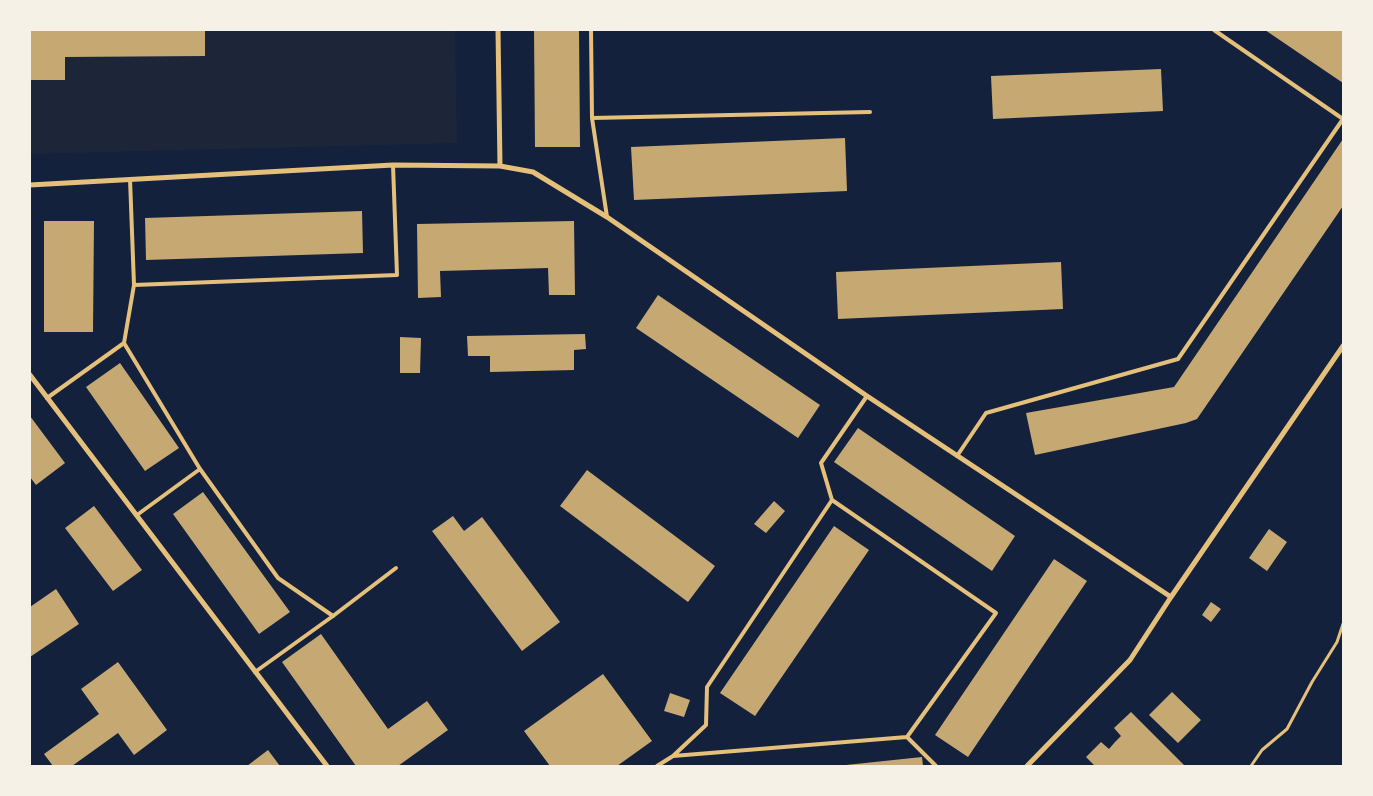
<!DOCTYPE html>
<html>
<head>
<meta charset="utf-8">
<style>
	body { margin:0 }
	#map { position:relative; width:1373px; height:796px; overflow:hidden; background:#14213d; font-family:Mulish,sans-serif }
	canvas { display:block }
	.frame { position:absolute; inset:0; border:31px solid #f6f1e7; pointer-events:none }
</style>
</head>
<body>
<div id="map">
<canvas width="1373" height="796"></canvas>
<div class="frame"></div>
</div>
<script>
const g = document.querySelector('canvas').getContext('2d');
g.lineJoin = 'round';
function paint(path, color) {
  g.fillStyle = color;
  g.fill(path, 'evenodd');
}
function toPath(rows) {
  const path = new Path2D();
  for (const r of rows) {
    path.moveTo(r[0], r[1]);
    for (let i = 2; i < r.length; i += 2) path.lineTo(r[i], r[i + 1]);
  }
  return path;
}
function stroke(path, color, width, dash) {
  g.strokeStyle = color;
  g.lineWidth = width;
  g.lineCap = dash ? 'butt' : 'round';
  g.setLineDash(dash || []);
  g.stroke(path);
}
paint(toPath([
	[30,30,455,30,457,143,30,154]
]), '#1d2539');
paint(toPath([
	[30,30,205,30,205,56,65,57,65,80,30,80],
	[534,30,579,30,580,147,535,147],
	[1265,30,1343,30,1343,83],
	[1161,69,1163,111,993,119,991,76],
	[845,138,847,191,634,200,631,147],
	[1343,139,1343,206,1197,419,1186,423,1035,455,1026,413,1174,387],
	[362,211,363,253,146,260,145,218],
	[44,221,94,221,93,332,44,332],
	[574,221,575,295,549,295,548,268,440,271,441,297,418,298,417,224],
	[1061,262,1063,309,838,319,836,272],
	[658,295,820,405,798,438,636,328],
	[585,334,586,349,574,350,574,370,490,372,490,356,468,356,467,336],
	[400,337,421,338,420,373,400,373],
	[120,363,179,448,145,471,86,387],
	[30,416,65,463,36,485,30,477],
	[858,428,1015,536,992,571,834,462],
	[587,470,715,566,688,602,560,506],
	[203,492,290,612,259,634,173,514],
	[774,501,785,511,766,533,754,524],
	[94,506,142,570,113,591,65,528],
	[453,516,464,531,482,517,560,622,522,651,432,531],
	[834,526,869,550,755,716,720,693],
	[1269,529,1287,542,1267,571,1249,558],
	[1054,559,1087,581,968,757,935,735],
	[56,589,79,624,30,657,30,607],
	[1211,602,1221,609,1211,622,1202,615],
	[321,634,388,729,427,701,448,730,398,766,356,766,282,662],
	[118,662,167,730,134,755,118,733,72,766,53,766,44,754,99,714,81,689],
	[603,674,652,741,617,766,550,766,524,731],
	[1172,692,1201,720,1178,743,1149,715],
	[670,693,690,700,684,717,664,711],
	[1131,712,1185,766,1095,766,1086,757,1101,742,1109,749,1115,742,1121,736,1114,728],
	[268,750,280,766,247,766],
	[922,757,923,766,846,766,846,765]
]), '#c6a872');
stroke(toPath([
	[1251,766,1262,750,1287,729,1312,682,1337,642,1343,624]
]), '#e5c07b', 3);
stroke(toPath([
	[591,30,592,118,607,217],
	[1214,30,1343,119],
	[592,118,870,112],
	[130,179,134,285,124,343,200,469,278,578,333,616],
	[134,285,397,275,393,165],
	[867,396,821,463,832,500,996,613,907,737,936,766],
	[47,398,124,343],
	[957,456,986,413,1178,359,1343,119],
	[137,515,200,469],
	[255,672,333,616,396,568],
	[673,756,706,725,707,687,832,500],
	[657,766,673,756,907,737]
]), '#e5c07b', 4);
stroke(toPath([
	[498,30,500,166],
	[30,185,393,165,500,166,533,172,607,217,867,396,1171,597],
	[30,375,327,766],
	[1027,766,1130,660,1171,597,1343,346]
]), '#e5c07b', 5);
</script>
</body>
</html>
